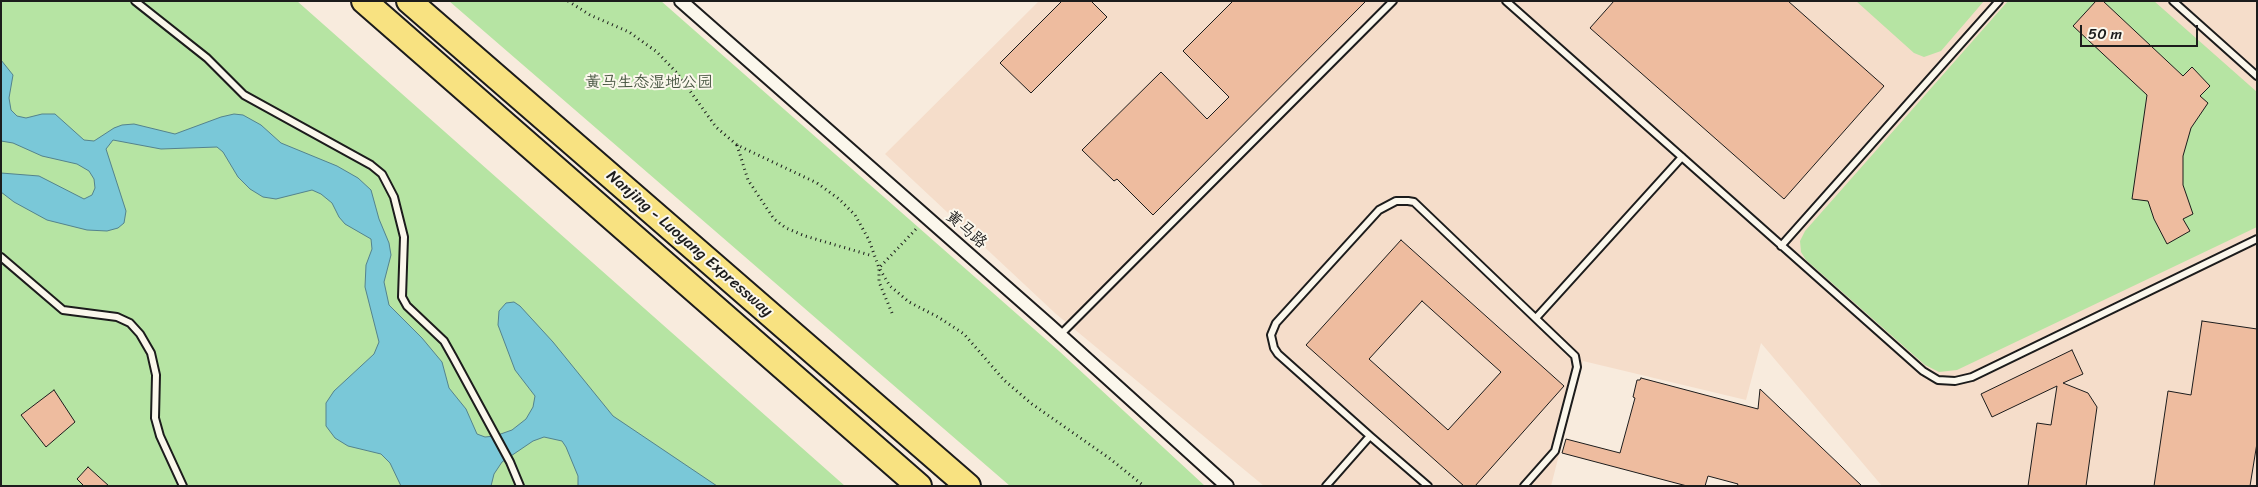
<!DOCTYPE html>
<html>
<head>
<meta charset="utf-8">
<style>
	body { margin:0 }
	#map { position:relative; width:2258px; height:487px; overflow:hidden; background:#f8ebdd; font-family:Sriracha,sans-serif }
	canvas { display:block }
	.frame { position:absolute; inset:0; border:2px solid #1c1c1c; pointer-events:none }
	.scale { position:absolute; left:2080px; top:25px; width:118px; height:22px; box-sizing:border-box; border:2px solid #1c1c1c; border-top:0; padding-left:6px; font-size:15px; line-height:18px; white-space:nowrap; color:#1c1c1c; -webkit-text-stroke:4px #fbf7ec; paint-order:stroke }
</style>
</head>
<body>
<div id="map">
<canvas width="2258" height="487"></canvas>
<div class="frame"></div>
<div class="scale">50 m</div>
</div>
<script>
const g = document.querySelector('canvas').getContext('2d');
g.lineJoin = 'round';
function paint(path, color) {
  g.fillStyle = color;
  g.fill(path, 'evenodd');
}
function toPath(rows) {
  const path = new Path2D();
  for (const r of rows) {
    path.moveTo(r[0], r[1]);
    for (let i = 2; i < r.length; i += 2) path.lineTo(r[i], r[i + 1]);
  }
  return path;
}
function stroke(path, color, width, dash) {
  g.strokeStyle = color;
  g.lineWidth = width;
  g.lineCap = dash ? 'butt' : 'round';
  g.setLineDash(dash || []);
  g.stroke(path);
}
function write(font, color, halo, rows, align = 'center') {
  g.font = font + ' Sriracha,"LXGW WenKai TC",sans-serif';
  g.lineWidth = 4;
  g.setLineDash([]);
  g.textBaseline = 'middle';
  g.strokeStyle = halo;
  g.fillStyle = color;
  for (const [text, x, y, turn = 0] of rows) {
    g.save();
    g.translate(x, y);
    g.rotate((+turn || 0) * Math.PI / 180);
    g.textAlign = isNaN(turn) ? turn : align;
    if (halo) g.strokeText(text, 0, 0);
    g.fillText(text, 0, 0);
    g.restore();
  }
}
paint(toPath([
	[1039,1,2257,1,2257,486,1882,486,1761,343,1746,400,1583,361,1551,486,1264,486,1056,314,885,154]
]), '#f5ddca');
paint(toPath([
	[1,1,297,1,845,486,1,486],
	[449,1,661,1,1059,351,1205,486,1010,486],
	[1856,1,1984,1,1941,51,1924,57,1914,53],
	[2008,1,2154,1,2257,92,2257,227,1957,370,1939,372,1925,365,1806,260,1801,252,1800,241,1805,231]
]), '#b6e4a3');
const water = toPath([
	[1,60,13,75,9,98,11,110,17,116,26,118,42,114,55,114,84,140,94,141,114,128,122,125,134,124,175,134,221,117,234,114,243,115,261,125,281,143,337,166,358,178,371,190,379,219,389,243,391,255,384,282,389,305,422,338,442,362,449,388,466,409,477,434,485,437,495,436,512,430,526,419,533,407,535,396,515,370,498,325,499,311,506,303,514,302,520,306,553,342,613,416,717,486,578,486,578,476,566,447,562,441,544,437,533,441,502,462,494,474,491,486,401,486,390,463,381,454,348,446,335,438,326,426,326,403,334,391,374,354,379,342,365,287,366,265,372,249,371,239,345,224,339,217,332,203,321,194,312,190,276,199,263,197,250,189,238,177,223,152,217,147,161,149,113,140,106,149,126,211,124,223,118,228,107,231,87,230,47,220,14,202,1,192,1,173,39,176,84,199,92,195,95,188,94,179,89,171,77,164,42,156,13,143,1,141,1,60]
]);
paint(water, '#7ac8d8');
stroke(water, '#54838d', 1);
const building = toPath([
	[1062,1,1091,1,1107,17,1031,93,1000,63,1062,1],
	[1233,1,1366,1,1153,215,1117,179,1114,181,1082,150,1161,72,1207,119,1229,97,1183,51,1233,1],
	[1614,1,1788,1,1884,86,1784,199,1590,28,1614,1],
	[2096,1,2103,1,2183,76,2192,67,2210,86,2200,96,2208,103,2191,128,2183,156,2183,185,2193,214,2183,219,2190,231,2167,244,2154,219,2148,201,2132,199,2147,95,2073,26,2096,1],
	[1401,240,1564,386,1475,486,1464,486,1306,345,1401,240],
	[1422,301,1501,372,1448,430,1369,359,1422,301],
	[2202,321,2257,329,2257,443,2250,486,2154,486,2168,391,2191,395,2202,321],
	[2072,350,2083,374,2063,383,2088,393,2097,407,2086,486,2028,486,2037,423,2051,425,2057,386,1992,417,1981,394,2072,350],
	[1641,378,1758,409,1760,389,1862,486,1737,486,1738,484,1708,476,1705,486,1687,486,1562,453,1566,439,1620,453,1635,398,1633,397,1637,380,1640,380,1641,378],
	[54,390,75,422,46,447,21,415,54,390],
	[88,467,109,486,84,486,77,479,88,467]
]);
paint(building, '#eebc9f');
stroke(building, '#1c1c1c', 1);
const lane = toPath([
	[135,1,207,58,244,95,371,165,382,174,394,197,404,237,402,297,407,306,444,341,453,357,510,462,520,486],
	[1506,1,1923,371,1938,380,1955,381,1972,377,2257,239],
	[2173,1,2257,76],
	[1781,246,1999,1],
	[1,257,63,310,117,317,130,323,140,334,151,353,156,375,155,418,160,436,183,486],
	[1536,318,1682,157],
	[1060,335,1393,1],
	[1370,436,1278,354,1274,348,1271,335,1276,323,1379,210,1396,201,1408,201,1414,202,1575,356,1577,367,1555,451,1524,486],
	[1326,486,1370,436,1428,486]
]);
const street = toPath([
	[681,1,1049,325,1227,486]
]);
const highway = toPath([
	[364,1,919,486],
	[409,1,968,486]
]);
stroke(lane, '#1c1c1c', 10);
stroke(street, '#1c1c1c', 16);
stroke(highway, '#1c1c1c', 28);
stroke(toPath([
	[568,1,590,15,629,32,657,52,677,73,716,127,737,145,817,183,839,199,855,215,869,240,879,268,890,286,909,302,938,317,964,334,1004,380,1032,404,1109,458,1144,486],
	[737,145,748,180,774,219,786,228,805,236,873,256],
	[892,313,879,282,879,268,918,227]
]), '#1c1c1c', 3, [1, 4]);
stroke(lane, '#fbf7ec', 6);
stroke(street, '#fbf7ec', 12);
stroke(highway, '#f8e281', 24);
write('16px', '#4a5844', '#fbf7ec', [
	["黄马生态湿地公园",649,83]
]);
write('16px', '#1c1c1c', '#fbf7ec', [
	["黄马路",966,230,41],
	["Nanjing - Luoyang Expressway",689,244,41]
]);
</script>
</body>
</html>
